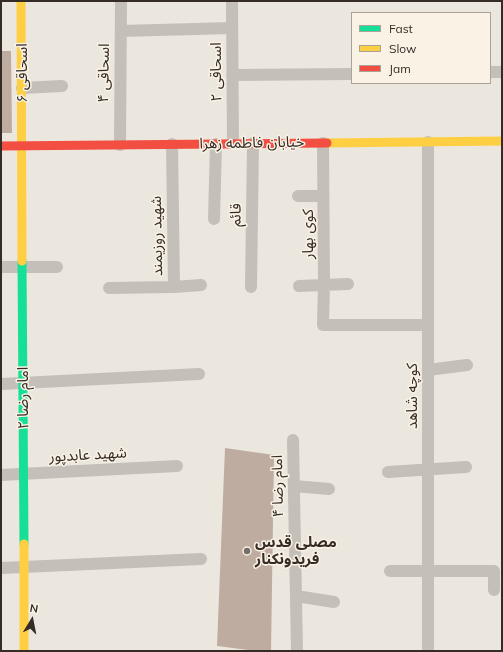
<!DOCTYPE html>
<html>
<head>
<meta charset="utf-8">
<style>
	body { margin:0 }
	#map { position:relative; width:503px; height:652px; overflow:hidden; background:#ebe7df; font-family:Mulish,sans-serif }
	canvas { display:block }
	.frame { position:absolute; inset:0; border:2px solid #352c26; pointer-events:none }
	.legend { position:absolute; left:351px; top:12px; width:140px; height:72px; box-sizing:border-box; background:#f9f2e5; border:1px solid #aba399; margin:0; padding:5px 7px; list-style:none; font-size:12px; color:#352c26 }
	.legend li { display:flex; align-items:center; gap:8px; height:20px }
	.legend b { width:20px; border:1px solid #aba399 }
	.north { position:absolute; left:12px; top:600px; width:40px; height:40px; -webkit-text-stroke:3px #f9f2e5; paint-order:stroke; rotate:10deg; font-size:11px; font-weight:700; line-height:16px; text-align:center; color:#352c26 }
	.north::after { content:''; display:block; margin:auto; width:14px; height:18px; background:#352c26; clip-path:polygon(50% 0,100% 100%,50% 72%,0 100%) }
</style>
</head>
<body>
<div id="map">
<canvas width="503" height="652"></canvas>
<div class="frame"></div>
<ul class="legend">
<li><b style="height:5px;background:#16e098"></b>Fast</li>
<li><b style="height:5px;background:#ffcf43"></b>Slow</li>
<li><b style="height:5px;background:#f24e42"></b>Jam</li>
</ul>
<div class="north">N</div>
</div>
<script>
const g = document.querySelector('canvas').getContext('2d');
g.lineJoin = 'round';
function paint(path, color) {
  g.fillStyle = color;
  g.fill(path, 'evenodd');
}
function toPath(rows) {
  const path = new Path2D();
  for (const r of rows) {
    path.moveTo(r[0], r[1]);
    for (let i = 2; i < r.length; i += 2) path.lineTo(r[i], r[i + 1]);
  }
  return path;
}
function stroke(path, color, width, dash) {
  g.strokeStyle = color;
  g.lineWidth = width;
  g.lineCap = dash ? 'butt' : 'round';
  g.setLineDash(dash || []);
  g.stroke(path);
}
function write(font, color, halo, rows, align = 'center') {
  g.font = font + ' Mulish,"Noto Sans Arabic",sans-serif';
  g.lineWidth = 3;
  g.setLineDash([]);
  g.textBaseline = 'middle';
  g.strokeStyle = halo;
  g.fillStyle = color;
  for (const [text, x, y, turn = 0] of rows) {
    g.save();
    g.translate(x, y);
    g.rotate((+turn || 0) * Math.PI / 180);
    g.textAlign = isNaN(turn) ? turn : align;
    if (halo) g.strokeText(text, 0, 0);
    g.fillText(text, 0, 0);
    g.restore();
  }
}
paint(toPath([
	[1,51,11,51,12,133,1,133],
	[225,448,274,455,271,651,256,651,217,646]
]), '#bfaca0');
stroke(toPath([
	[232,1,233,143],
	[121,31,232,28],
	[490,72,502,72],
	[232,75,352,74],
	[22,88,62,86],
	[428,142,428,651],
	[323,143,324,285,323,325,428,325],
	[120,145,121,1],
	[298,196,323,196],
	[214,219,216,144],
	[1,267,57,267],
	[299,286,348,284],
	[174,287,201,285],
	[251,287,253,143],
	[109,288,174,287,172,144],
	[428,370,467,365],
	[1,384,199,374],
	[293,440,297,651],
	[388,472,466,467],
	[1,475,177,466],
	[294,486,329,489],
	[1,568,201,559],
	[390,571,494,571,494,590],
	[296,596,334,602]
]), '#c4bfb8', 12);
stroke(toPath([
	[22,261,24,544]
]), '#16e098', 9);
stroke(toPath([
	[21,1,22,261],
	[327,143,502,141],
	[24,544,24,651]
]), '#ffcf43', 9);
stroke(toPath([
	[1,146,327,143]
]), '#f24e42', 9);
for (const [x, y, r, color] of [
	[247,551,4,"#756d67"]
]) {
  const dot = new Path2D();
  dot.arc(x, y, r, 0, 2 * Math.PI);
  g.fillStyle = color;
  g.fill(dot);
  stroke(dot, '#f9f2e5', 1.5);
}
write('15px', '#352c26', '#f9f2e5', [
	["اسحاقی ۲",216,72,-90],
	["اسحاقی ۶",22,73,-90],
	["اسحاقی ۴",104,73,-89],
	["خیابان فاطمه زهرا",252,143,-1],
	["قائم",236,215,-89],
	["کوی بهار",308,234,-90],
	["شهید روزیمند",157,236,-91],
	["کوچه شاهد",412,396,-90],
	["امام رضا ۲",23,398,-90],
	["شهید عابدپور",88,455,-3],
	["امام رضا ۴",278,486,-91]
]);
write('bold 15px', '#352c26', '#f9f2e5', [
	["مصلی قدس",255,542],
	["فریدونکنار",255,559]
], 'left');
</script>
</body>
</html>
